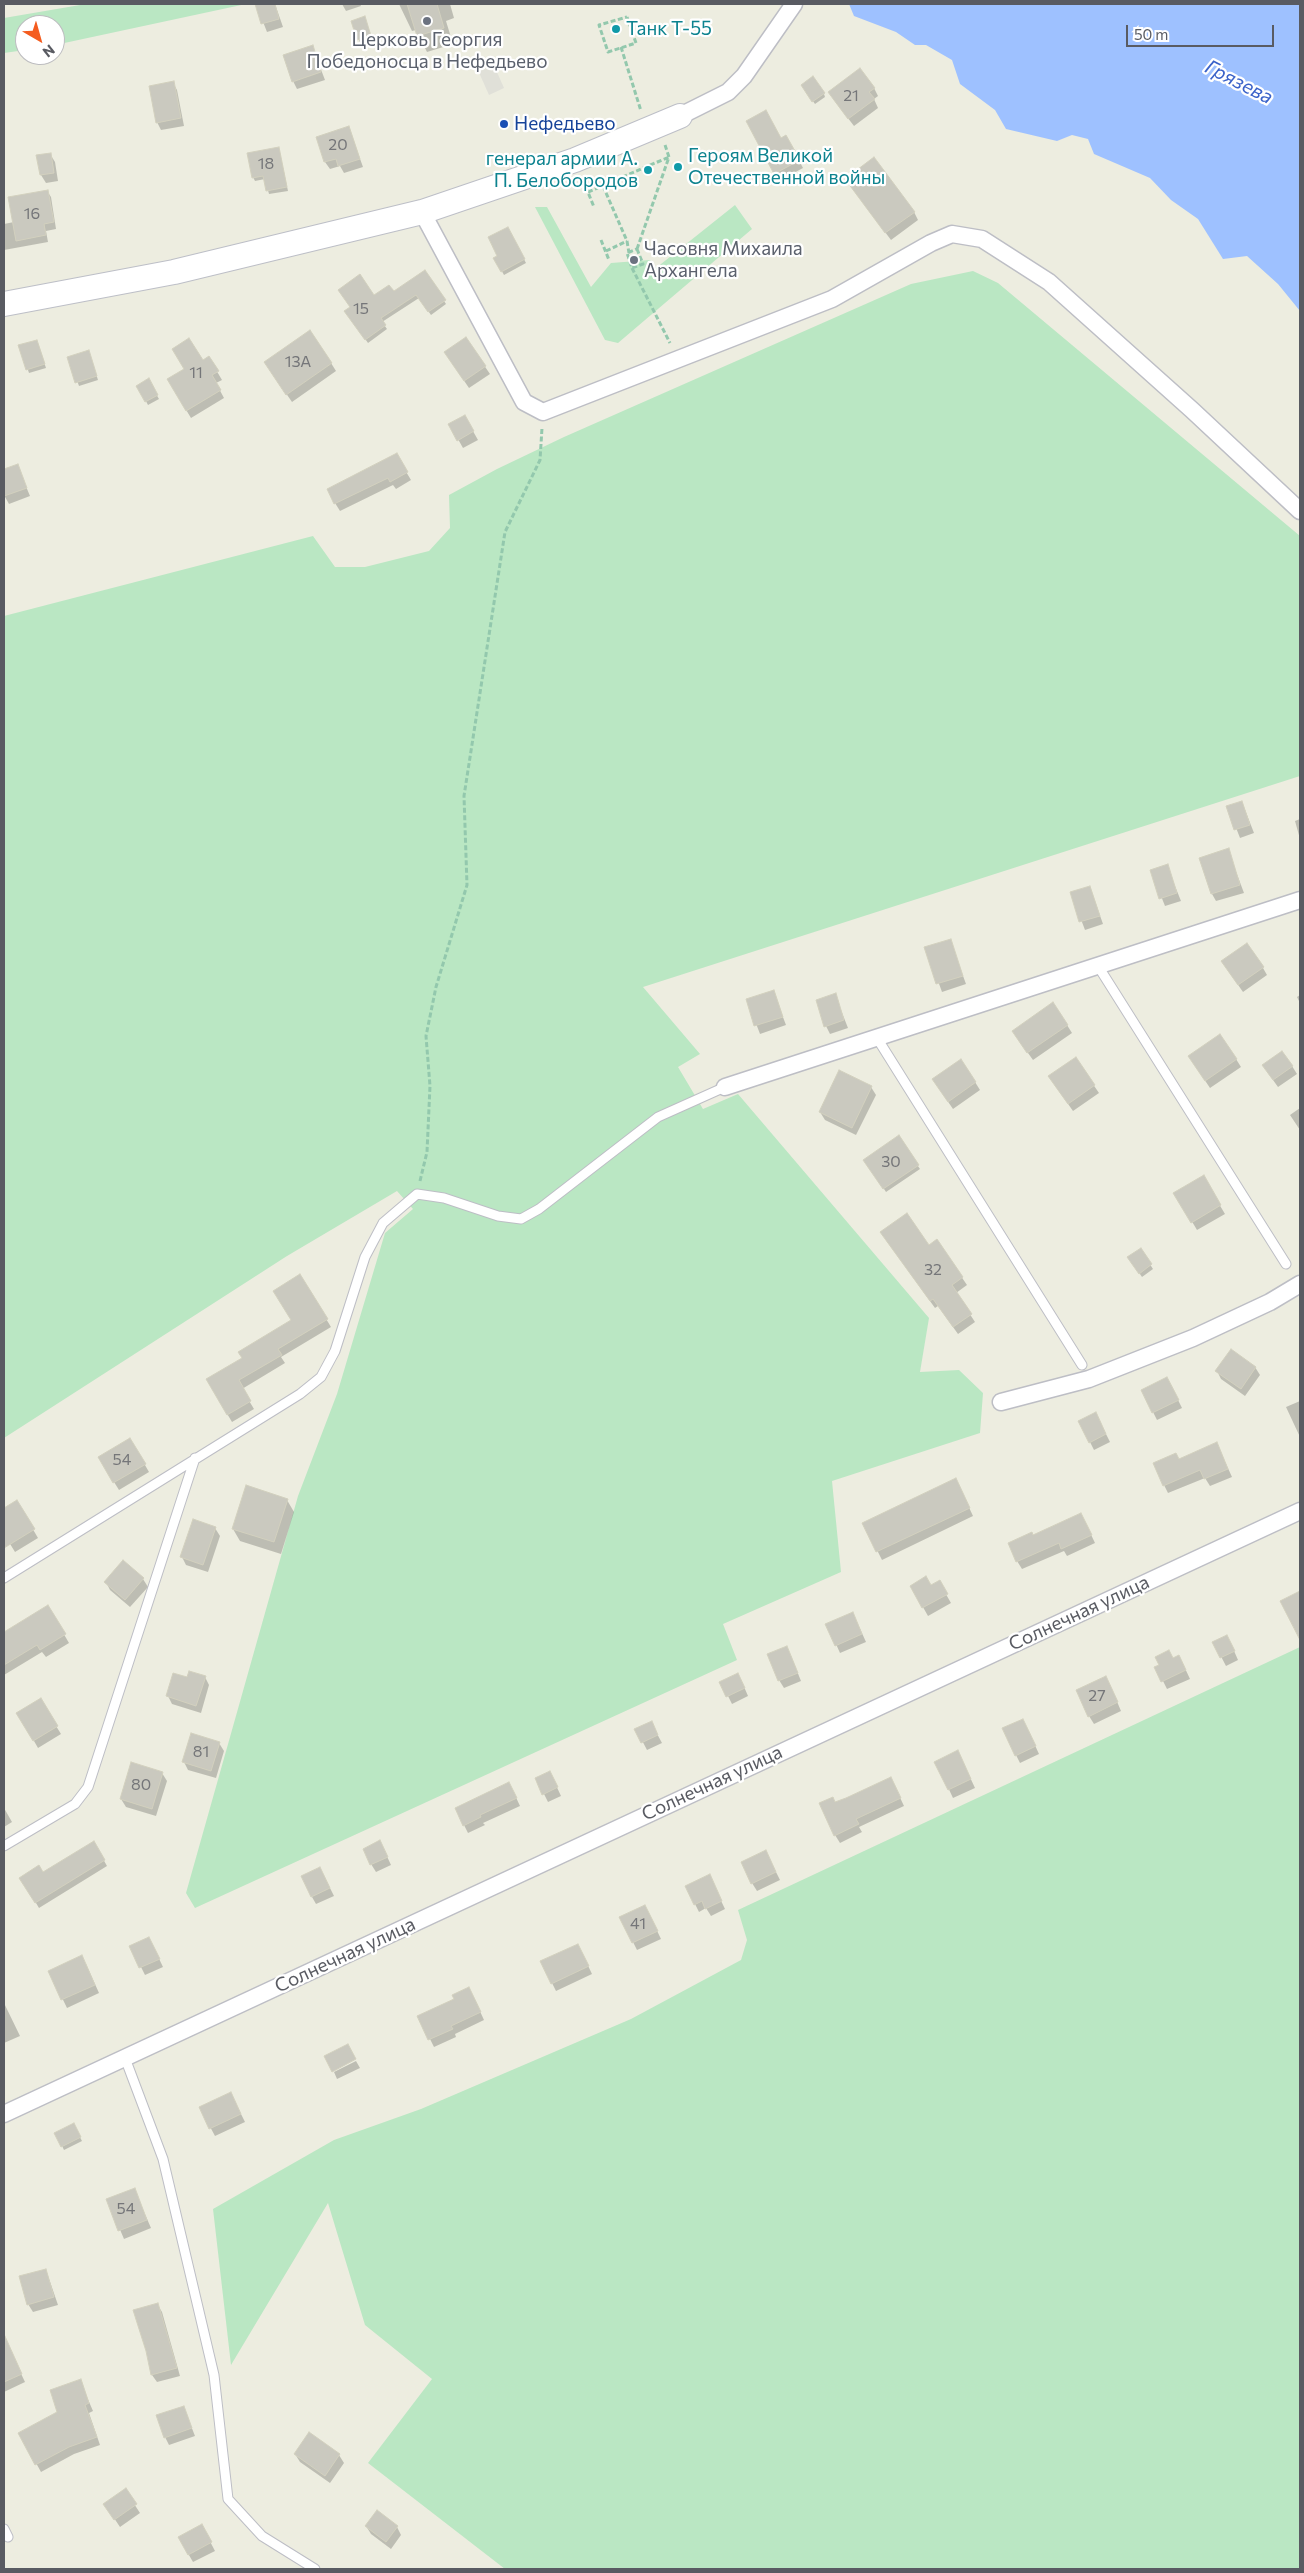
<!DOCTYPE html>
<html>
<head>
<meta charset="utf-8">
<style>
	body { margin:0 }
	#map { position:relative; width:1304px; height:2573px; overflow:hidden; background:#edede0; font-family:Commissioner,sans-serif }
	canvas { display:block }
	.frame { position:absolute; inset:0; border:5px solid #595b62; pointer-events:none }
	.north { position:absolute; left:15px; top:15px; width:50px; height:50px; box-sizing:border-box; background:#fff; border:1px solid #bdbdc0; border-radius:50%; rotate:142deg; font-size:14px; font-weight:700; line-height:20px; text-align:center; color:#595b62 }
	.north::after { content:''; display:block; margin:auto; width:18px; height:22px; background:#f45c1f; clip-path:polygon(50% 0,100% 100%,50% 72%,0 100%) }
	.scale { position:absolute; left:1126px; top:25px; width:148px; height:22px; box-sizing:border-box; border:2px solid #595b62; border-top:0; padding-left:6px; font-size:15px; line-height:18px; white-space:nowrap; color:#595b62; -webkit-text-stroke:4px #fff; paint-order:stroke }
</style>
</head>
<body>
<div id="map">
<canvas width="1304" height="2573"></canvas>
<div class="frame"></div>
<div class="north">N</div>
<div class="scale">50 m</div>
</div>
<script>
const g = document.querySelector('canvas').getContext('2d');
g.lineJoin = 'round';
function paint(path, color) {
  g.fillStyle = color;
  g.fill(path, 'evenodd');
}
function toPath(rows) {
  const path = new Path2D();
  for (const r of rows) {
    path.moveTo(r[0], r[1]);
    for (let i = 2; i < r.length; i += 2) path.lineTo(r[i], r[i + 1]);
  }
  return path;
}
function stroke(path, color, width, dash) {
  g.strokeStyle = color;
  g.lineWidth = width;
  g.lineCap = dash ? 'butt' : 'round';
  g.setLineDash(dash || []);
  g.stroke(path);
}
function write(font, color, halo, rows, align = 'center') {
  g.font = font + ' Commissioner,sans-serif';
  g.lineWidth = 4.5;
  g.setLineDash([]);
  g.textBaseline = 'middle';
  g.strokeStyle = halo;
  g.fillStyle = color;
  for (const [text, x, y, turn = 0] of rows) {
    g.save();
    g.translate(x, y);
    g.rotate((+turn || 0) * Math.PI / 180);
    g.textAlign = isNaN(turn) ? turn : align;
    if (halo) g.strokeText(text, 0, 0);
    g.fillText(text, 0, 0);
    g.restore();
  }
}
paint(toPath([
	[492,61,504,88,489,95,477,68]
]), '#e0e0d8');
paint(toPath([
	[86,4,246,4,55,45,55,25,25,25,25,50,4,53,4,18],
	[735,205,752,229,618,343,605,340,535,207,547,207,591,287,611,263,650,260,656,268],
	[973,271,998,283,1300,536,1300,776,643,987,700,1054,678,1067,703,1109,738,1094,929,1318,920,1372,959,1370,983,1393,980,1433,832,1481,841,1572,723,1624,737,1660,195,1908,186,1893,298,1496,337,1394,385,1233,413,1209,397,1191,287,1256,4,1438,4,616,313,536,335,567,365,567,429,551,450,528,449,495,497,469,564,437,911,284],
	[1300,1647,1300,2569,505,2569,368,2463,432,2379,365,2325,328,2203,231,2365,213,2209,334,2140,421,2109,631,2019,741,1960,747,1940,738,1910]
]), '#bae7c3');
paint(toPath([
	[849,4,1300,4,1300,311,1278,284,1247,256,1223,259,1198,219,1171,200,1150,178,1094,154,1088,139,1072,135,1057,141,1006,129,995,110,960,84,952,60,926,45,915,45,896,32,854,16]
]), '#9ec1ff');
paint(toPath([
	[256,4,275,4,283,27,267,32],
	[342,4,360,4,361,6,346,11],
	[399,4,450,4,454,18,446,21,453,44,427,52,416,30,412,31],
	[364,18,375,44,362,48,352,22],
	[312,46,325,80,297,89,293,81],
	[173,83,177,90,184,126,161,130,157,122],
	[874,88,878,96,874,99,878,108,854,126,834,100],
	[804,89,824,94,825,97,815,104],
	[747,122,781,139,786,136,803,168,779,181],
	[349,128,363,167,344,173,340,166,330,169,325,162],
	[279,148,288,191,269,194,265,179,255,181,253,177],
	[50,154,55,162,58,181,46,183,41,175,38,156],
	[846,180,914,212,918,220,891,240],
	[47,191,51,197,56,229,46,231,48,242,4,250,4,224,14,222],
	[508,228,526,263,504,275,495,259,499,256],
	[425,272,446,304,431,315,419,298,382,322,387,329,368,343,348,314,374,297,394,293],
	[466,339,490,374,469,388,450,360],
	[38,344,46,368,29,373,20,346],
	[90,355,98,380,79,386,69,357],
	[209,358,222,380,216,383,224,398,191,418,168,380],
	[331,363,336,371,292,402,270,370],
	[148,380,159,399,148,405,138,386],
	[465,417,478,440,463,448,450,425],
	[396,455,411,480,396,489,393,485,340,511,335,503],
	[17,465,30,496,9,504,4,495,4,470],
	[1242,802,1254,833,1240,838,1228,807],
	[1300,819,1300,839,1295,821],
	[1228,850,1244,893,1216,901,1212,894],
	[1167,866,1181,901,1165,906,1151,871],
	[1090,887,1103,924,1085,930,1071,893],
	[950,940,966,984,942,992,926,948],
	[1263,968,1267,975,1243,992,1227,969],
	[773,991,786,1025,760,1034,747,1000],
	[835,995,848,1028,830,1034,826,1026],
	[1300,995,1300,1003,1297,997],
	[1067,1025,1072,1033,1033,1060,1018,1039],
	[1075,1058,1099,1093,1073,1111,1054,1084],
	[1236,1059,1241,1067,1210,1088,1194,1064],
	[1292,1066,1297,1074,1278,1087,1268,1073],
	[975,1082,980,1090,953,1109,938,1087],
	[871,1087,876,1095,856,1135,825,1120,820,1112],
	[1300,1108,1300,1130,1290,1115],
	[898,1137,920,1169,886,1192,867,1163],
	[1203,1177,1225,1214,1197,1230,1175,1193],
	[886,1240,928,1247,937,1241,967,1285,956,1293,975,1322,958,1334,938,1306,935,1308],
	[1140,1249,1153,1269,1142,1277,1131,1261],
	[300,1276,331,1327,281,1357,285,1363,242,1389,254,1409,232,1422,207,1380,243,1359,292,1321],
	[1255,1367,1260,1375,1245,1396,1221,1379,1217,1371],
	[1171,1386,1182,1408,1157,1420,1153,1412],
	[1300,1401,1300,1437,1286,1407],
	[1100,1422,1110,1442,1094,1450,1090,1442],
	[130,1439,149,1472,119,1490,99,1458],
	[1217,1444,1232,1477,1210,1486,1205,1478,1168,1493,1164,1485,1179,1460],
	[960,1488,973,1516,882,1560,864,1524],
	[287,1500,294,1512,281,1554,240,1541,233,1529],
	[17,1502,38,1538,15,1552,4,1534,4,1510],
	[1085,1522,1095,1543,1067,1556,1064,1551,1022,1569,1017,1561,1033,1537],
	[215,1528,220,1536,208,1572,186,1565,182,1557],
	[143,1579,148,1587,130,1607,110,1590,106,1582],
	[939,1582,951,1603,928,1616,911,1586,931,1586],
	[48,1607,69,1643,46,1657,42,1652,4,1675,4,1634],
	[857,1622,866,1642,840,1653,827,1624],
	[1214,1643,1231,1644,1238,1660,1226,1666],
	[791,1656,801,1681,784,1688,779,1680],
	[1173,1659,1183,1664,1190,1679,1167,1689,1156,1667],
	[205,1677,209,1685,201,1713,172,1704,168,1696,188,1679],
	[742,1682,748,1696,732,1704,728,1696],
	[1110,1685,1121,1711,1094,1724,1089,1716],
	[40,1700,61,1734,38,1748,18,1713],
	[1027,1728,1039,1754,1020,1763,1016,1755],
	[636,1729,655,1730,662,1743,647,1750],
	[219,1743,224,1751,216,1778,188,1770,184,1762],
	[962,1760,975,1788,953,1798,936,1762],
	[162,1773,167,1781,156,1816,126,1807,121,1799],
	[554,1781,561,1796,548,1802,544,1794],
	[895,1787,904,1806,859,1827,862,1832,840,1843,835,1835],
	[513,1791,520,1806,483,1823,485,1825,468,1833,464,1825],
	[4,1808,12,1822,4,1827],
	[94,1843,107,1866,39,1908,21,1878,43,1874],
	[384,1850,391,1865,376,1872,371,1864],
	[770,1860,780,1880,757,1891,752,1883],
	[324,1876,334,1896,316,1904,312,1897],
	[713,1884,725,1909,711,1916,706,1908,699,1912,695,1904],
	[649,1914,661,1939,637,1950,633,1942],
	[153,1946,163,1967,145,1975,131,1947],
	[582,1953,592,1974,556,1991,552,1983],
	[86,1964,99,1993,67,2008,49,1971],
	[473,1996,484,2020,455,2034,456,2037,434,2047,419,2017,455,1999],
	[4,2003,20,2036,4,2043],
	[356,2061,360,2068,337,2079,334,2072],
	[235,2102,245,2122,215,2136,200,2108],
	[73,2124,82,2141,64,2150,56,2133],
	[134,2189,151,2228,124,2239,107,2199],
	[46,2270,58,2305,33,2312,28,2304],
	[157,2304,162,2312,180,2376,157,2382,152,2375],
	[6,2342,25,2382,4,2392,4,2344],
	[80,2381,93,2411,89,2413,100,2445,74,2454,41,2472,20,2434,59,2413],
	[184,2408,195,2436,169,2445,165,2437],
	[295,2454,339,2455,344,2463,330,2483,300,2462],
	[125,2490,140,2513,120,2527,110,2512],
	[202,2526,215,2551,193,2562,179,2538],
	[366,2526,397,2527,401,2535,391,2549,371,2534]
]), '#0003');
const building = toPath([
	[255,4,275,4,279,19,261,24,255,4],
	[407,4,437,4,444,28,417,36,407,4],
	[365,16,371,36,357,40,351,21,365,16],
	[313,45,321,72,292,82,283,55,313,45],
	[860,68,875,88,869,92,875,99,848,119,828,92,860,68],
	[813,76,825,93,812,102,801,85,813,76],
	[174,81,181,118,156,123,149,86,174,81],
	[766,110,781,138,786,135,800,160,774,174,746,121,766,110],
	[349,126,360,159,338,166,336,159,324,162,316,137,349,126],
	[279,147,287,187,266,191,263,176,252,178,247,153,279,147],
	[51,153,54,173,40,175,36,155,51,153],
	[874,157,915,212,885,233,845,179,874,157],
	[48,190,54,222,44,224,46,235,16,241,8,197,48,190],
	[508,227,525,259,501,272,493,258,497,256,488,237,508,227],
	[425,270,446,300,428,312,416,295,381,318,386,325,365,340,344,311,350,307,338,290,360,274,374,295,389,285,394,291,425,270],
	[310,330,332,363,286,395,264,362,310,330],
	[466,337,486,366,464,381,444,352,466,337],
	[189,338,203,360,209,356,219,371,212,375,221,390,186,411,167,379,184,369,172,349,189,338],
	[37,340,45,364,26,370,18,345,37,340],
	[89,350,97,376,75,383,67,357,89,350],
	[149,378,158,395,145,402,136,386,149,378],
	[465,415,474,431,457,441,448,424,465,415],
	[397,453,408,472,390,482,388,478,334,504,327,489,397,453],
	[18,464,27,488,4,496,4,469,18,464],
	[1242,801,1250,825,1234,830,1226,806,1242,801],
	[1229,848,1240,885,1211,894,1199,858,1229,848],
	[1168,864,1177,893,1159,899,1150,870,1168,864],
	[1090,886,1100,916,1079,922,1070,892,1090,886],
	[951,939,963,976,936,984,924,947,951,939],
	[1247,943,1264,967,1238,985,1221,961,1247,943],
	[774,990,783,1017,754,1026,746,999,774,990],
	[836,993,844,1020,824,1027,816,1000,836,993],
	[1053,1002,1068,1025,1027,1053,1012,1031,1053,1002],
	[1220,1034,1237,1059,1205,1081,1188,1056,1220,1034],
	[1282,1051,1293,1066,1273,1080,1262,1065,1282,1051],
	[1076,1057,1095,1085,1068,1104,1048,1076,1076,1057],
	[961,1059,976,1082,948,1102,932,1079,961,1059],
	[839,1070,872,1086,852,1128,819,1112,839,1070],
	[899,1135,919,1165,883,1189,863,1160,899,1135],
	[1204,1175,1221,1205,1191,1223,1173,1193,1204,1175],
	[907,1213,929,1245,937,1239,963,1277,952,1285,972,1314,953,1327,933,1299,930,1301,880,1232,907,1213],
	[1141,1248,1152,1264,1139,1274,1127,1257,1141,1248],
	[300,1274,328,1319,278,1349,282,1355,239,1380,251,1401,227,1415,206,1379,242,1358,238,1352,291,1320,273,1291,300,1274],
	[1231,1349,1256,1367,1241,1389,1215,1371,1231,1349],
	[1167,1377,1179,1400,1152,1413,1141,1390,1167,1377],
	[1096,1412,1106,1434,1089,1443,1078,1421,1096,1412],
	[130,1438,146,1464,113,1483,98,1457,130,1438],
	[1217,1442,1228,1469,1204,1479,1200,1470,1163,1486,1153,1463,1176,1453,1179,1459,1217,1442],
	[956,1478,970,1508,876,1552,862,1523,956,1478],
	[246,1485,288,1499,274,1542,232,1529,246,1485],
	[17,1500,35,1529,4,1548,4,1508,17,1500],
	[1081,1513,1092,1535,1061,1549,1059,1543,1016,1562,1008,1543,1032,1532,1033,1535,1081,1513],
	[193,1519,216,1527,203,1565,180,1557,193,1519],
	[123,1560,144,1578,125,1600,104,1582,123,1560],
	[926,1576,931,1585,940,1580,948,1594,922,1608,910,1586,926,1576],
	[1300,1591,1300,1640,1280,1601,1300,1591],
	[48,1605,66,1634,40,1650,37,1645,4,1665,4,1632,48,1605],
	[853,1612,862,1634,835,1646,825,1624,853,1612],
	[1227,1635,1235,1651,1220,1658,1212,1642,1227,1635],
	[787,1646,798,1673,778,1681,767,1654,787,1646],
	[1169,1650,1173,1658,1179,1655,1186,1670,1161,1682,1154,1667,1159,1665,1155,1657,1169,1650],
	[189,1671,206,1676,196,1706,166,1696,173,1673,187,1677,189,1671],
	[738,1673,745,1688,726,1697,719,1682,738,1673],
	[1106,1676,1118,1702,1088,1717,1076,1690,1106,1676],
	[41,1698,58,1726,33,1741,16,1713,41,1698],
	[1023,1719,1036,1746,1015,1756,1002,1728,1023,1719],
	[652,1721,658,1735,641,1743,634,1729,652,1721],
	[191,1733,220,1742,211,1771,182,1762,191,1733],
	[958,1750,971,1779,948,1790,934,1762,958,1750],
	[131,1762,163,1772,152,1809,120,1799,131,1762],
	[550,1771,558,1787,542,1795,535,1778,550,1771],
	[891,1777,901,1798,856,1819,859,1824,834,1836,819,1803,833,1797,835,1802,846,1798,891,1777],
	[509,1782,517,1798,480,1815,481,1817,463,1826,455,1808,509,1782],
	[380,1840,388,1857,370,1865,363,1849,380,1840],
	[94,1841,105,1860,35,1903,19,1878,39,1865,43,1872,94,1841],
	[766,1850,776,1872,751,1884,741,1862,766,1850],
	[320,1867,330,1888,311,1897,301,1876,320,1867],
	[710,1874,722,1901,705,1909,702,1901,694,1905,685,1886,710,1874],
	[645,1905,658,1931,632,1943,619,1917,645,1905],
	[149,1937,160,1959,139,1968,129,1946,149,1937],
	[578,1944,589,1966,551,1984,540,1961,578,1944],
	[82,1955,95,1985,61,2000,48,1971,82,1955],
	[469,1987,481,2012,451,2026,453,2029,428,2040,417,2016,454,1999,452,1995,469,1987],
	[348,2044,356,2059,332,2072,324,2056,348,2044],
	[231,2092,241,2114,209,2129,199,2107,231,2092],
	[74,2123,81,2137,61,2147,54,2133,74,2123],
	[135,2188,147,2220,118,2231,106,2199,135,2188],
	[46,2269,54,2297,27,2305,19,2276,46,2269],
	[158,2303,177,2368,151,2375,146,2351,133,2310,158,2303],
	[4,2334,22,2374,4,2382,4,2334],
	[81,2379,89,2403,85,2405,97,2437,69,2447,35,2465,18,2433,57,2412,50,2390,81,2379],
	[184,2406,192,2428,164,2438,156,2415,184,2406],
	[309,2432,340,2454,325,2476,294,2454,309,2432],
	[126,2488,137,2504,114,2520,103,2504,126,2488],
	[377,2510,398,2526,386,2542,365,2526,377,2510],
	[202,2524,212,2542,188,2555,178,2537,202,2524]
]);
paint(building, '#cac9bf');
stroke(building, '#d2d0be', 1);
const lane = toPath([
	[1098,966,1286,1264],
	[877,1038,1082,1365],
	[4,1578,300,1394,321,1377,335,1351,365,1257,383,1223,417,1194,444,1198,498,1216,521,1219,539,1209,658,1117,725,1087],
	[4,1846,75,1804,88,1787,195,1458],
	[125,2058,163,2159,214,2375,228,2499,262,2536,315,2569],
	[4,2529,8,2537]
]);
const street = toPath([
	[680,116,728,92,744,76,794,4],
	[422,212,524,402,543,412,832,299,931,243,952,234,982,239,1049,282,1192,410,1300,511],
	[725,1087,1300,900],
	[1001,1402,1089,1379,1193,1338,1270,1302,1300,1284],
	[4,2114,1300,1511]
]);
const secondary = toPath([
	[4,304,174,272,422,212,575,160,680,116]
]);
stroke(lane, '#bdbec5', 11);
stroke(street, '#bdbec5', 19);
stroke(secondary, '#bdbfc7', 26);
stroke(toPath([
	[627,17,636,43,608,52,599,25,627,17],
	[621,47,641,111],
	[583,180,594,207],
	[603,186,627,241,629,253],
	[588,192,669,157],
	[601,240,609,260],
	[637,249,669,157,665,145],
	[637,249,643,264,632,268,627,253,637,249],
	[606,251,627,241],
	[632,268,670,343],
	[420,1181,427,1152,430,1086,426,1036,436,987,467,885,464,796,505,532,540,460,542,428]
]), '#93c8ad', 3, [5, 2.5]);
stroke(lane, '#fff', 9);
stroke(street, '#fff', 16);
stroke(secondary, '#fff', 24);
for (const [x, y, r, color] of [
	[427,21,5,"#6b7280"],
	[616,29,5,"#0f9aa8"],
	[504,124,5,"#1a4fb4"],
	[678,167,5,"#0f9aa8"],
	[648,170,5,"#0f9aa8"],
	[634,260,5,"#6b7280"]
]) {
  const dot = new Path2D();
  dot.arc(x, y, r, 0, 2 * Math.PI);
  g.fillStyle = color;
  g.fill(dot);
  stroke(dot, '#fff', 2);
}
write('16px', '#757679', null, [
	["21",851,96],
	["20",338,145],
	["18",266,164],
	["16",32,214],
	["15",361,309],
	["13А",298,362],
	["11",196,373],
	["30",891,1162],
	["32",933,1270],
	["54",122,1460],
	["27",1097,1696],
	["81",201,1752],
	["80",141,1785],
	["41",638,1924],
	["54",126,2209]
]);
write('19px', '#0d838f', '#fff', [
	["Танк Т-55",626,29],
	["Героям Великой",688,156],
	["Отечественной войны",688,178],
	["генерал армии А.",638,159,"right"],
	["П. Белобородов",638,181,"right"]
], 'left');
write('19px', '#5b616d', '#fff', [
	["Церковь Георгия",427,40],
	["Победоносца в Нефедьево",427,62],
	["Часовня Михаила",644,249,"left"],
	["Архангела",644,271,"left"]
]);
write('19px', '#164399', '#fff', [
	["Нефедьево",514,124]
], 'left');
write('19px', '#595b62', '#fff', [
	["Солнечная улица",1079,1613,-25],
	["Солнечная улица",712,1783,-25],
	["Солнечная улица",345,1955,-25]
]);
write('italic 20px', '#3a62c9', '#fff', [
	["Грязева",1239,82,27]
]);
</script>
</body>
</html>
